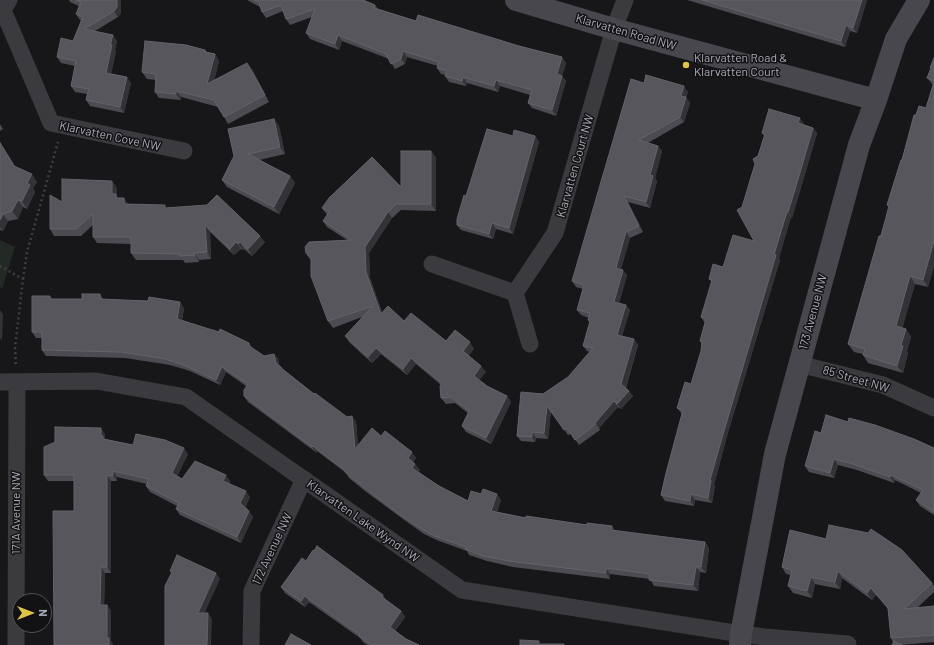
<!DOCTYPE html>
<html>
<head>
<meta charset="utf-8">
<style>
	body { margin:0 }
	#map { position:relative; width:934px; height:645px; overflow:hidden; background:#171719; font-family:Barlow,sans-serif }
	canvas { display:block }
	.north { position:absolute; left:12px; top:593px; width:40px; height:40px; box-sizing:border-box; background:#121214; border:1px solid #4f5055; border-radius:50%; rotate:90deg; font-size:11px; font-weight:700; line-height:16px; text-align:center; color:#abacb7 }
	.north::after { content:''; display:block; margin:auto; width:14px; height:18px; background:#dfc449; clip-path:polygon(50% 0,100% 100%,50% 72%,0 100%) }
</style>
</head>
<body>
<div id="map">
<canvas width="934" height="645"></canvas>
<div class="north">N</div>
</div>
<script>
const g = document.querySelector('canvas').getContext('2d');
g.lineJoin = 'round';
function paint(path, color) {
  g.fillStyle = color;
  g.fill(path, 'evenodd');
}
function toPath(rows) {
  const path = new Path2D();
  for (const r of rows) {
    path.moveTo(r[0], r[1]);
    for (let i = 2; i < r.length; i += 2) path.lineTo(r[i], r[i + 1]);
  }
  return path;
}
function stroke(path, color, width, dash) {
  g.strokeStyle = color;
  g.lineWidth = width;
  g.lineCap = dash ? 'butt' : 'round';
  g.setLineDash(dash || []);
  g.stroke(path);
}
function write(font, color, halo, rows, align = 'center') {
  g.font = font + ' Barlow,sans-serif';
  g.lineWidth = 3;
  g.setLineDash([]);
  g.textBaseline = 'middle';
  g.strokeStyle = halo;
  g.fillStyle = color;
  for (const [text, x, y, turn = 0] of rows) {
    g.save();
    g.translate(x, y);
    g.rotate((+turn || 0) * Math.PI / 180);
    g.textAlign = isNaN(turn) ? turn : align;
    if (halo) g.strokeText(text, 0, 0);
    g.fillText(text, 0, 0);
    g.restore();
  }
}
paint(toPath([
	[0,240,15,247,2,289,0,287]
]), '#232a25');
stroke(toPath([
	[0,266,23,279,15,347,16,366],
	[23,279,27,252,58,142]
]), '#3f3f44', 2.5, [2, 3]);
stroke(toPath([
	[9,0,3,10,51,123,184,151],
	[432,264,515,293,530,344],
	[515,293,555,233,614,29,625,0],
	[799,364,883,385,934,408],
	[0,382,96,381,186,397,462,590,741,634,765,637,848,644],
	[16,645,17,382],
	[251,645,252,591,304,479]
]), '#3a3a3f', 17);
stroke(toPath([
	[516,0,614,29,876,100],
	[740,645,741,634,775,454,859,145,876,100,896,39,919,0]
]), '#47474d', 22);
paint(toPath([
	[69,0,121,0,121,13,118,17,95,31,117,41,115,50,116,51,111,74,131,83,124,113,90,106,86,100,87,94,75,92,71,86,75,66,61,63,57,57,73,41,81,21,80,20,76,14,79,6,70,2],
	[247,0,363,0,375,5,378,9,416,21,519,46,562,57,566,63,562,76,566,81,556,116,532,108,528,103,530,95,500,86,498,92,467,83,466,86,449,82,445,76,446,75,441,74,437,68,438,66,407,57,405,64,395,69,389,59,342,41,339,50,310,39,306,33,312,17,290,25,286,19,283,11,266,18,262,12,260,7],
	[687,0,867,0,857,33,850,31,845,47],
	[205,50,207,52,215,54,219,61,214,80,252,69,269,102,228,124,224,117,218,107,181,97,181,100,159,98,155,92,156,80,147,79,142,72],
	[934,58,934,266,928,287,915,284,902,328,906,329,911,337,907,351,908,353,903,373,868,363,863,355,863,354,854,352,848,344,889,207,887,205,916,115,926,108,933,85,927,78,931,69,930,68],
	[644,83,688,92,686,97,690,103,684,122,648,143,658,146,662,151,655,178,657,181,650,208,628,202,643,232,630,238,621,269,627,275,619,303,626,305,630,310,622,336,634,339,638,345,626,388,629,391,633,396,621,409,618,407,599,428,600,430,579,445,571,434,568,435,551,411,548,439,536,438,535,442,521,441,517,436,543,394,568,377,590,352,587,351,583,346,590,323,588,320,589,318,581,315,577,310,583,289,576,287,572,281],
	[274,119,279,126,285,154,259,160,290,176,295,183,279,214,227,187,222,180],
	[0,124,3,129,0,131],
	[804,124,803,125,813,128,817,133,798,198,792,218,791,217,779,258,780,260,727,436,714,485,715,486,712,503,695,500,694,506,665,501,661,495,682,414,677,408,691,384,701,351,702,344,700,341,705,323,701,317,712,283,709,279,754,241,742,207,764,136,762,133],
	[513,136,535,136,539,142,513,234,496,229,493,239,461,230,457,225,466,196],
	[0,142,15,166,37,182,33,188,35,192,27,209,23,207,18,219,8,221,3,231,0,230],
	[431,151,436,158,436,211,401,210,392,218,369,253,370,278,382,312,404,321,446,341,474,349,468,356,486,372,479,380,487,386,507,396,511,402,491,444,466,432,462,426,468,413,455,403,446,404,441,398,441,385,416,364,407,375,381,354,372,363,350,343,345,336,362,317,333,328,328,321,311,260,306,253,347,240,327,227,323,221,327,215,322,208,401,187],
	[117,188,117,196,118,198,128,204,168,208,265,242,252,256,244,249,243,250,241,249,234,255,210,232,211,259,199,260,199,262,185,263,183,260,136,260,131,253,131,244,97,243,93,237,93,225,81,236,54,236,50,229,62,202],
	[100,294,103,299,184,308,182,320,249,343,252,348,264,356,274,354,278,359,279,365,284,370,314,394,347,417,352,416,356,422,358,445,381,436,416,458,413,462,420,470,418,472,439,486,468,501,481,494,501,500,497,512,526,518,587,525,612,526,615,531,705,542,709,548,706,573,700,572,698,591,654,586,650,579,610,574,610,579,513,567,487,561,469,555,467,551,439,541,424,534,403,519,365,491,349,478,346,473,317,451,317,453,248,402,244,396,246,386,226,372,220,385,190,371,170,365,125,358,46,356,42,350,42,338,36,338,32,332,50,296,52,299,82,299],
	[821,433,934,448,934,515,920,506,916,500,921,493,895,480,894,483,857,470,838,465,834,478,809,472,805,466],
	[105,434,105,439,133,445,188,454,177,476,182,479,230,481,229,484,250,497,245,507,253,517,241,543,180,515,176,509,177,506,150,492,146,486,147,484,117,477,117,481,111,481,111,573,105,573,104,605,107,605,111,611,111,641,113,644,54,645,74,511,74,481,48,481,44,475],
	[790,530,932,583,934,586,934,592,917,608,934,606,934,642,901,645,893,642,891,638,888,609,876,595,872,600,842,578,840,589,815,584,812,598,793,593,788,586,791,575,786,574,782,567],
	[306,561,387,601,401,611,405,617,395,631,406,639,419,645,367,645,363,642,360,638,309,602,305,607,285,593,281,587]
]), '#4c4b51');
paint(toPath([
	[117,0,121,0,121,13,118,17,114,11],
	[862,0,867,0,857,33,853,28],
	[846,25,850,31,845,47,841,41],
	[113,35,117,41,115,50,116,51,110,79,106,73],
	[338,35,342,41,339,50,335,44],
	[403,51,407,57,405,64,401,59],
	[215,54,219,61,212,91,207,84],
	[562,57,566,63,561,80,557,74],
	[247,63,252,69,269,102,265,95],
	[562,76,566,81,556,116,552,110],
	[127,77,131,83,124,113,120,107],
	[463,77,467,83,466,86,462,81],
	[496,80,500,86,498,92,494,86],
	[684,86,688,92,685,101,681,96],
	[176,91,181,97,181,100,176,94],
	[686,97,690,103,684,122,680,117],
	[800,118,804,124,802,129,798,123],
	[274,119,279,126,285,154,280,147],
	[813,128,817,133,792,218,788,212],
	[535,136,539,142,513,234,509,228],
	[0,142,19,173,0,143],
	[658,146,662,151,655,178,657,181,650,208,646,202,650,175],
	[431,151,436,158,436,211,431,204],
	[32,174,37,182,33,188,35,192,27,209,22,201,27,183],
	[290,176,295,183,279,214,274,207],
	[112,181,117,188,117,196,120,201,112,194],
	[624,196,628,202,643,232,639,226],
	[124,198,128,204,124,204],
	[18,200,23,207,18,219,12,211],
	[388,212,392,218,369,253,370,278,385,320,381,314,366,272,365,247],
	[787,212,791,217,779,258,780,260,727,436,714,485,715,486,712,503,708,498,710,480,724,431],
	[3,214,8,221,3,231,0,227,0,220],
	[492,223,496,229,493,239,489,234],
	[205,225,210,232,211,259,207,252],
	[626,232,630,238,620,273,616,268],
	[260,236,265,242,252,256,248,249],
	[934,241,934,266,928,287,923,280],
	[236,242,241,249,234,255,230,249],
	[240,242,244,249,243,250,238,244],
	[194,253,199,260,199,262,195,255],
	[623,270,627,275,618,307,614,302],
	[910,276,915,284,901,334,896,326],
	[180,302,184,308,181,325,177,319],
	[626,305,630,310,621,340,617,335],
	[0,310,3,314,2,341,0,338],
	[906,329,911,337,907,351,908,353,903,373,897,366,901,345],
	[634,339,638,345,625,389,621,384],
	[470,342,474,349,467,358,463,351],
	[376,348,381,354,372,363,368,357],
	[274,354,278,359,280,369,276,363],
	[411,358,416,364,407,375,403,369],
	[481,366,486,372,478,382,474,376],
	[222,367,226,372,220,385,216,380],
	[629,391,633,396,621,409,617,404],
	[507,396,511,402,491,444,486,438],
	[614,401,618,407,599,428,595,423],
	[547,406,551,411,548,439,544,433],
	[352,416,356,422,359,455,355,449],
	[101,428,105,434,105,439,107,445,101,436],
	[532,432,536,438,535,442,532,437],
	[313,446,317,451,317,453,312,447],
	[184,448,188,454,176,479,172,473],
	[412,452,416,458,412,464,408,458],
	[834,459,838,465,834,478,830,473],
	[415,464,420,470,416,474,412,468],
	[113,471,117,477,117,481,113,476],
	[107,475,111,481,111,573,107,567],
	[226,475,230,481,227,487,223,481],
	[891,475,895,480,894,483,890,477],
	[246,491,250,497,245,509,240,503],
	[497,494,501,500,495,517,491,511],
	[691,494,695,500,694,506,690,501],
	[249,511,253,517,241,543,237,537],
	[612,526,616,532,611,530],
	[705,542,709,548,706,573,701,567],
	[101,567,105,573,104,611,100,605],
	[696,567,700,572,698,591,693,585],
	[606,568,610,574,610,579,606,573],
	[838,571,842,578,840,589,835,582],
	[216,573,220,579,202,619,198,613],
	[811,577,815,584,812,598,807,591],
	[871,588,876,595,872,600,867,593],
	[383,595,387,601,386,603,382,597],
	[305,596,309,602,305,607,301,601],
	[107,605,111,611,111,641,113,645,109,645,107,638],
	[401,611,405,617,394,633,390,627],
	[208,613,212,619,211,645,207,645]
]), '#333236');
const building = toPath([
	[76,0,117,0,117,7,114,11,84,29,113,35,110,45,112,45,106,73,127,77,120,107,86,100,89,89,71,86,76,61,57,57,61,38,73,41,83,17,76,14,81,2,76,0],
	[254,0,363,0,375,5,374,8,416,21,418,15,519,46,562,57,557,74,562,76,552,110,528,103,532,90,496,80,494,86,463,77,462,81,445,76,447,71,437,68,439,62,403,51,401,59,391,64,386,54,338,35,335,44,306,33,315,9,286,19,281,5,262,12,259,2,254,0],
	[702,0,862,0,853,28,846,25,841,41,702,0],
	[145,41,186,45,205,50,205,52,215,54,207,84,247,63,265,95,224,117,214,100,176,91,176,94,155,92,156,74,142,72,145,41],
	[934,58,934,81,927,78,931,68,930,68,934,58],
	[646,75,684,86,681,96,686,97,680,117,639,140,658,146,650,175,653,176,646,202,624,196,639,226,626,232,616,268,623,270,614,302,626,305,617,335,634,339,621,384,629,391,617,404,614,401,595,423,596,424,575,440,567,428,564,430,547,406,544,433,532,432,532,437,517,436,521,392,543,394,568,377,593,348,583,346,590,321,588,320,590,313,577,310,584,285,572,281,631,79,644,83,646,75],
	[934,82,934,195,933,197,934,198,934,241,923,280,910,276,896,326,906,329,901,345,903,346,897,366,863,355,865,349,848,344,879,236,881,236,889,206,887,205,901,160,902,160,914,115,916,115,919,106,926,108,934,82],
	[769,109,800,118,798,123,813,128,794,193,788,212,787,212,774,254,776,255,724,431,710,480,711,480,708,498,691,494,690,501,661,495,666,473,683,410,677,408,685,382,691,384,701,351,702,342,700,341,706,319,701,317,712,280,709,279,713,264,723,267,733,235,754,241,737,210,742,207,755,164,753,159,758,156,765,134,762,133,769,109],
	[274,119,280,147,248,154,290,176,274,207,222,180,234,156,228,129,274,119],
	[487,129,513,136,514,130,535,136,509,228,492,223,489,234,457,225,457,219,464,195,466,196,487,129],
	[0,143,14,166,32,174,27,183,30,185,22,201,18,200,12,211,3,214,0,220,0,143],
	[401,151,431,151,431,204,396,204,388,212,365,247,366,272,381,314,388,306,404,321,411,313,446,341,455,330,470,342,463,351,481,366,474,376,487,386,507,396,486,438,462,426,469,411,451,397,441,398,440,386,442,383,411,358,403,369,376,348,368,357,345,336,373,306,328,321,311,276,311,259,306,253,305,247,309,242,352,240,323,221,329,212,322,208,329,198,372,157,401,187,401,151],
	[62,179,112,181,112,194,116,194,116,198,124,198,124,204,165,205,165,208,207,205,217,195,260,236,248,249,240,242,238,244,236,242,230,249,205,225,207,252,194,253,195,255,180,256,180,254,131,253,131,237,93,237,93,214,76,229,50,229,50,195,62,202,62,179],
	[82,294,100,294,100,299,148,301,149,297,180,302,177,319,219,332,220,329,249,343,248,345,264,356,274,354,276,363,281,367,281,368,314,394,315,393,347,417,352,416,355,449,372,428,381,436,385,431,412,452,408,458,415,464,412,468,439,486,468,501,471,491,481,494,483,489,497,494,491,511,526,518,526,516,587,525,587,523,612,526,611,530,705,542,701,567,696,567,693,585,649,580,650,574,606,568,606,573,509,561,483,556,465,549,466,547,435,536,420,528,399,514,361,485,345,472,346,471,313,446,312,447,244,396,244,390,248,384,222,367,216,380,186,366,166,359,121,352,42,350,42,332,32,332,32,296,50,296,50,299,82,299,82,294],
	[826,415,848,422,849,418,875,425,914,439,934,448,934,512,916,500,923,490,891,475,890,477,853,464,834,459,830,473,805,466,815,431,821,433,826,415],
	[55,427,101,428,101,436,103,436,103,439,133,445,136,434,165,440,184,448,172,473,182,479,195,461,226,475,223,481,246,491,240,503,249,511,237,537,176,509,179,503,146,486,149,479,113,471,113,476,107,475,107,567,101,567,100,605,107,605,107,638,109,638,109,645,54,645,53,511,74,511,74,475,44,475,44,447,55,442,55,427],
	[829,525,868,533,871,529,902,550,932,583,904,609,934,606,934,635,891,638,888,608,871,588,867,593,838,571,835,582,811,577,807,591,788,586,792,570,782,567,790,530,826,539,829,525],
	[317,546,383,595,382,597,401,611,390,627,406,639,419,645,371,645,359,636,360,635,305,596,301,601,281,587,302,558,306,561,313,550,314,551,317,546],
	[177,555,216,573,198,613,208,613,207,645,165,645,165,586,172,572,170,571,177,555],
	[291,634,311,645,285,645,291,634],
	[520,640,539,641,539,644,564,644,564,645,520,645,520,640],
	[894,641,902,645,892,645,894,641]
]);
paint(building, '#56565c');
stroke(building, '#64636a', 1);
for (const [x, y, r, color] of [
	[686,65,4,"#dfc449"]
]) {
  const dot = new Path2D();
  dot.arc(x, y, r, 0, 2 * Math.PI);
  g.fillStyle = color;
  g.fill(dot);
  stroke(dot, '#121214', 1.5);
}
write('12px', '#abacb7', '#121214', [
	["Klarvatten Road NW",626,32,16],
	["Klarvatten Cove NW",110,136,12],
	["Klarvatten Court NW",575,166,-74],
	["173 Avenue NW",813,312,-75],
	["85 Street NW",856,379,16],
	["171A Avenue NW",16,513,-90],
	["Klarvatten Lake Wynd NW",363,521,35],
	["172 Avenue NW",272,549,-65]
]);
write('12px', '#abacb7', '#121214', [
	["Klarvatten Road &",694,58],
	["Klarvatten Court",694,72]
], 'left');
</script>
</body>
</html>
